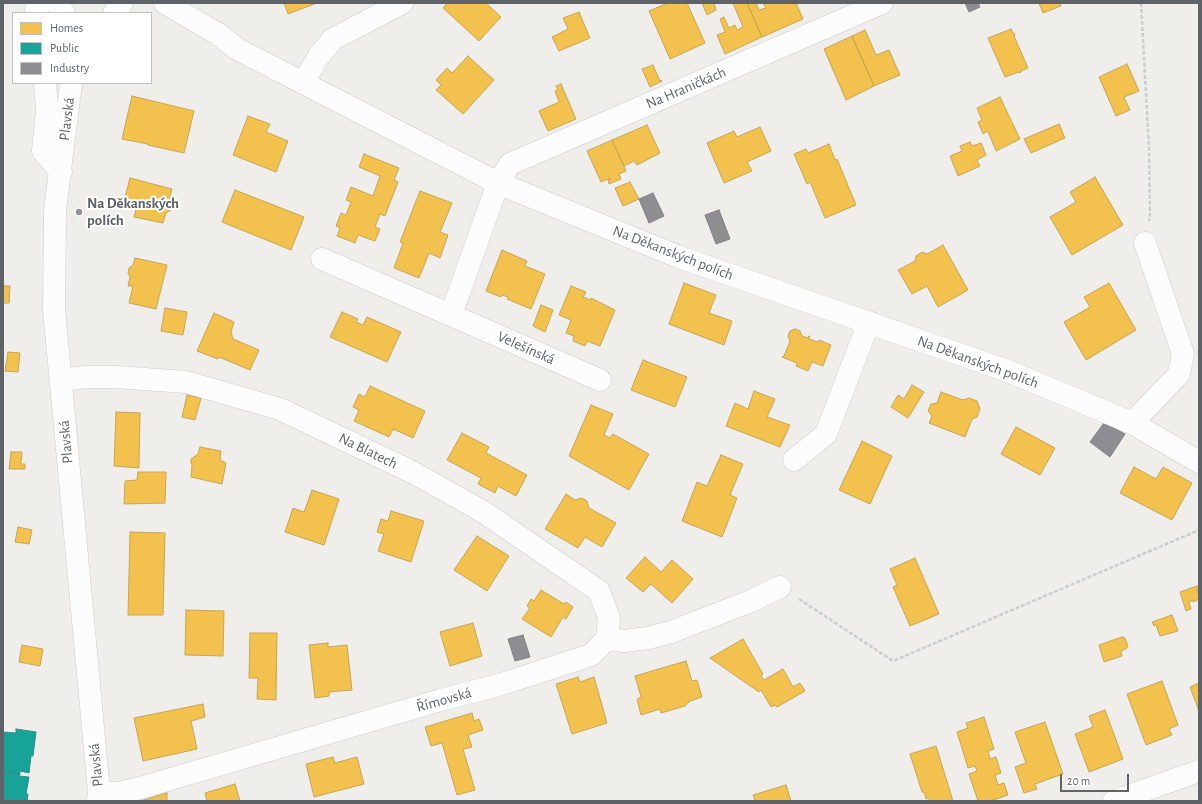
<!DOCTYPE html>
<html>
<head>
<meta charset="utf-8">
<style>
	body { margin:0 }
	#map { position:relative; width:1202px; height:804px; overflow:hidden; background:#efeeea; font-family:"Alegreya Sans",sans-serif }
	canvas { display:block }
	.frame { position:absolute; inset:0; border:4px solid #5f6368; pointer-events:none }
	.legend { position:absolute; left:12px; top:12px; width:140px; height:72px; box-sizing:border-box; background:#fff; border:1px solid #bfc1c3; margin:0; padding:5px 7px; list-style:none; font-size:12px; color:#5f6368 }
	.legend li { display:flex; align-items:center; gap:8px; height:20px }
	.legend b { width:20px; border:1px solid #bfc1c3 }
	.scale { position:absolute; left:1060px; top:774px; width:69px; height:18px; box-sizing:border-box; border:2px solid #5f6368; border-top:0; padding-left:5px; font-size:12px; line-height:14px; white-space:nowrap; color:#5f6368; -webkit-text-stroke:3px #fff; paint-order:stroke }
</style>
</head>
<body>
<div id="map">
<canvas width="1202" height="804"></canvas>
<div class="frame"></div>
<ul class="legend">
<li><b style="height:11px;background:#f2c14e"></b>Homes</li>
<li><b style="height:11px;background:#17a398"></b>Public</li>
<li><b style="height:11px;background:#8d8d92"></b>Industry</li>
</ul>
<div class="scale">20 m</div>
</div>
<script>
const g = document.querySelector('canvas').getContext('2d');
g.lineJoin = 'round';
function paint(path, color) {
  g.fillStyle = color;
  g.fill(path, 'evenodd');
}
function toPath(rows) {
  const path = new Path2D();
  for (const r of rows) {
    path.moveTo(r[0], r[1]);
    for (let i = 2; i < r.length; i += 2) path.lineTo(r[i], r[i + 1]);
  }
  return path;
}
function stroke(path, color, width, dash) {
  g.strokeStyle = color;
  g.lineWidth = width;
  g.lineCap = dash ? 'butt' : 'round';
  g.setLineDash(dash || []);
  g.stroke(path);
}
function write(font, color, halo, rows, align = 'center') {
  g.font = font + ' "Alegreya Sans",sans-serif';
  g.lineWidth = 4;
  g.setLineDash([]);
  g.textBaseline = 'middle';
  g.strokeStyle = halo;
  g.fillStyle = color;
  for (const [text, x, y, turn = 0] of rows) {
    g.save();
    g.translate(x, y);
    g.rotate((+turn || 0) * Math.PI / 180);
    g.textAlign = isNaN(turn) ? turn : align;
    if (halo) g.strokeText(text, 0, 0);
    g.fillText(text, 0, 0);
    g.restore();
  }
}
const homes = toPath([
	[284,3,317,3,288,14,284,3],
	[447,3,486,3,501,17,479,41,443,8,447,3],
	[668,3,687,3,705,43,670,59,649,11,668,3],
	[702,3,714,3,716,10,707,15,702,3],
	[733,3,747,3,762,37,725,54,717,35,725,32,720,19,724,17,729,28,735,25,737,30,743,27,733,3],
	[747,3,756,3,759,10,766,8,763,3,796,3,803,19,762,37,747,3],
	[1039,3,1060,3,1061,6,1043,13,1039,3],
	[579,12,590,38,559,51,552,37,568,29,563,18,579,12],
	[1011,29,1013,33,1014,33,1015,35,1014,36,1028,68,1021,71,1021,72,1019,73,1019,72,1005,77,988,38,1011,29],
	[865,30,876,55,889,50,900,75,874,86,852,36,865,30],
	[852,36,874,86,846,100,824,49,852,36],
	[468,56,494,80,463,114,436,90,441,85,436,80,447,68,452,73,468,56],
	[1127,64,1139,91,1124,97,1130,110,1116,116,1099,77,1127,64],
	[653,65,660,81,661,80,662,81,650,87,642,69,653,65],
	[561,84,576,119,548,131,539,111,559,102,555,91,558,90,556,86,561,84],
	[132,96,194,111,184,153,148,145,148,144,122,139,132,96],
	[1000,97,1020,139,996,151,988,131,983,134,978,122,982,120,977,108,1000,97],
	[248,116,270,124,266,132,288,141,276,172,233,155,248,116],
	[1059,124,1065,138,1031,153,1024,139,1059,124],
	[647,125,660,153,637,165,634,161,624,166,612,140,647,125],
	[760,127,771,151,747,162,752,171,724,183,707,143,734,131,737,137,760,127],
	[612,140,626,171,619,174,621,179,609,184,608,180,611,179,610,178,601,182,587,151,612,140],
	[970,142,972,146,981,143,986,155,977,160,980,166,958,176,950,156,962,151,960,146,970,142],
	[829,144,835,160,837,159,856,205,825,218,810,182,807,184,794,154,806,149,808,153,829,144],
	[364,154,399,168,394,180,398,182,385,216,380,214,375,227,380,229,375,241,358,235,355,243,337,236,340,228,336,226,341,213,346,215,351,202,346,200,351,187,373,196,380,176,359,167,364,154],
	[1095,177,1123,225,1072,255,1050,217,1076,202,1070,192,1095,177],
	[130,178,172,189,169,200,172,204,171,210,166,213,163,223,134,217,137,205,124,201,130,178],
	[630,182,639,199,623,206,615,188,630,182],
	[235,190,304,217,291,250,222,222,235,190],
	[420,191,452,203,440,232,448,235,440,258,429,253,419,278,394,268,403,243,400,242,420,191],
	[943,245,968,290,938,307,927,286,912,294,898,270,915,261,916,256,922,252,927,254,943,245],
	[502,250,527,261,525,266,545,274,531,309,507,299,508,297,502,295,501,297,486,291,502,250],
	[135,258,167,265,156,309,129,303,133,286,128,286,130,277,128,273,129,268,133,265,135,258],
	[684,283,716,295,709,313,732,321,724,345,669,324,684,283],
	[1109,283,1136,330,1086,360,1064,322,1090,307,1084,297,1109,283],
	[3,286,10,286,9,303,3,303,3,286],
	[571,286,586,292,583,297,591,300,591,298,615,310,600,346,587,341,585,346,573,341,574,336,566,333,571,320,559,315,571,286],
	[541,305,553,310,545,332,533,326,541,305],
	[165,308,187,312,183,335,161,331,165,308],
	[342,312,358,319,356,322,363,325,367,317,401,332,387,362,330,337,342,312],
	[214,313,234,322,231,332,233,339,259,350,250,370,219,357,218,359,197,351,214,313],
	[795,329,800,331,802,336,807,338,809,336,810,336,809,339,818,342,819,340,831,345,823,366,812,362,808,371,796,366,797,363,782,357,784,356,790,341,788,336,790,331,795,329],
	[8,352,20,353,18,372,5,371,8,352],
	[643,360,687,377,675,407,631,390,643,360],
	[912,385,924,392,908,418,891,407,898,395,904,399,912,385],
	[370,386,425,411,413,438,393,429,389,437,354,421,359,410,353,407,359,394,365,397,370,386],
	[754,391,775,399,767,417,790,425,780,447,726,426,735,403,748,409,754,391],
	[941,392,963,400,969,398,977,401,980,409,977,417,972,419,965,437,929,423,932,416,928,411,931,404,937,403,941,392],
	[187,395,201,398,195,420,182,417,187,395],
	[591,405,613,414,604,435,610,438,613,434,649,454,629,490,569,456,591,405],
	[116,412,140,413,139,468,114,466,116,412],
	[1016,427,1055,448,1040,475,1001,454,1016,427],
	[462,433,489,447,486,453,527,475,516,496,498,486,495,493,478,484,481,478,447,460,462,433],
	[862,441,892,456,870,504,839,490,862,441],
	[200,447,221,451,220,460,226,463,222,484,191,477,192,465,191,463,191,459,198,454,200,447],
	[11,452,22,452,21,464,25,464,25,469,9,469,11,452],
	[721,455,743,464,730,495,737,498,722,537,682,521,697,482,707,486,721,455],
	[1134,467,1156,479,1163,467,1192,483,1172,520,1120,493,1134,467],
	[138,472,166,472,165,503,124,504,125,481,137,480,138,472],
	[312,490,339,499,324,545,285,532,293,508,304,512,312,490],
	[566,494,575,500,582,498,587,501,589,508,616,523,602,547,585,537,578,548,545,529,566,494],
	[391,511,424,521,411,562,378,551,384,534,377,532,381,519,388,521,391,511],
	[18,527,32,530,29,544,15,542,18,527],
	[130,532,165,533,163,615,128,615,130,532],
	[477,536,509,556,487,591,454,570,477,536],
	[645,557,661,572,672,560,693,579,672,603,651,584,643,592,626,578,645,557],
	[915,558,939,614,910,626,893,587,897,585,890,569,915,558],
	[1197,586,1199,599,1193,602,1193,600,1189,602,1191,609,1186,611,1180,592,1197,586],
	[541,590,564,604,566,602,573,607,566,619,563,617,551,637,522,619,530,608,527,606,531,599,534,601,541,590],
	[186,610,224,611,223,656,185,655,186,610],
	[1172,615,1178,631,1160,636,1156,625,1154,626,1152,622,1172,615],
	[473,623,482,656,450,666,440,632,473,623],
	[250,633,277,633,276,700,257,699,258,678,249,678,250,633],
	[1122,637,1125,638,1128,646,1126,649,1121,651,1122,656,1104,662,1099,645,1122,637],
	[743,639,763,674,761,676,764,680,783,669,793,687,800,683,805,691,777,707,775,705,771,707,761,690,759,692,710,658,743,639],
	[328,643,328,647,347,645,352,690,329,692,329,696,315,698,309,645,328,643],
	[22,645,43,649,40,666,19,662,22,645],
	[686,661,692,681,697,680,702,697,690,701,685,706,661,713,660,709,641,715,637,699,641,697,635,676,686,661],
	[578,677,580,682,594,677,607,723,572,734,556,684,578,677],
	[1162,681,1178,725,1169,729,1172,735,1146,745,1127,694,1162,681],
	[1199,683,1199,711,1190,687,1199,683],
	[203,704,205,717,191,721,197,749,143,761,134,718,203,704],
	[1105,710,1123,759,1089,772,1075,734,1093,727,1089,716,1105,710],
	[472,713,474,721,479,719,483,730,468,735,472,747,463,749,475,790,457,795,442,743,431,746,425,727,472,713],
	[984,717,994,749,988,751,990,759,996,757,1001,773,995,775,998,785,1004,783,1008,795,990,801,978,801,969,774,977,771,975,766,968,768,957,732,968,728,966,723,984,717],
	[1045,722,1063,774,1035,784,1037,789,1024,793,1015,767,1026,763,1015,732,1045,722],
	[936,746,953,801,930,801,929,798,926,799,924,792,922,792,910,754,936,746],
	[333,757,335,763,357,757,364,784,314,797,306,764,333,757],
	[235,784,240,801,207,801,205,793,235,784],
	[786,785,791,801,755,801,753,795,786,785],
	[167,793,167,801,140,801,167,793]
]);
paint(homes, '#f2c14e');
stroke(homes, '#c6a556', 1);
const public = toPath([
	[16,729,36,732,33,756,31,756,29,773,20,771,20,774,3,771,3,732,16,733,16,729],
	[3,771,20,774,19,776,29,777,26,794,28,794,27,801,3,801,3,771]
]);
paint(public, '#17a398');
stroke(public, '#2d908a', 1);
const industry = toPath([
	[965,3,978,3,980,7,969,12,965,3],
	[653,193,664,216,649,223,639,199,653,193],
	[719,210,730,239,716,244,705,215,719,210],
	[1104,423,1125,434,1110,457,1090,442,1104,423],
	[523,635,530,657,515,661,508,639,523,635]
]);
paint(industry, '#8d8d92');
stroke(industry, '#7f8085', 1);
const minor = toPath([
	[56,3,64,13],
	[165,3,218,34,237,49,498,183,679,257,1008,371,1132,423,1199,462],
	[37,13,36,10,40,3],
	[114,13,122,3],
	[45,83,47,110,43,151,61,172],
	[71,83,55,210,54,309,99,792,98,801],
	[303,83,319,56,333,39,402,3],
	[322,259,600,380],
	[451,315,498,183,510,164,882,3],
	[61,380,85,377,116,377,186,382,280,409,412,472,482,511,599,591,609,618,607,639],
	[1132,423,1179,374,1183,354,1145,243],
	[794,460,826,434,869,322],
	[99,792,119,793,140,788,441,700,502,684,591,655,607,639,624,641,648,638,671,632,751,601,780,587],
	[1114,801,1199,771]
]);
stroke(minor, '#cbcccc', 23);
stroke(toPath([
	[1141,3,1149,148,1150,214,1149,221],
	[799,599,893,661,1199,530]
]), '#cacfcc', 2.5, [4, 2]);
stroke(minor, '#fdfcfc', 22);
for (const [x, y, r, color] of [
	[79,212,4,"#919496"]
]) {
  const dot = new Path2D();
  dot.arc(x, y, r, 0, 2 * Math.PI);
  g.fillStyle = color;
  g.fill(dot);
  stroke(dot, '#fff', 1.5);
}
write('15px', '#5f6368', '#fff', [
	["Na Hraničkách",686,88,-23],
	["Plavská",67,119,-83],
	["Na Děkanských polích",673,253,21],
	["Velešínská",526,348,24],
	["Na Děkanských polích",978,362,20],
	["Plavská",66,442,-95],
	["Na Blatech",368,451,26],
	["Římovská",444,700,-16],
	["Plavská",96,765,-95]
]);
write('bold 15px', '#5f6368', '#fff', [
	["Na Děkanských",87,203],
	["polích",87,220]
], 'left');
</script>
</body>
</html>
